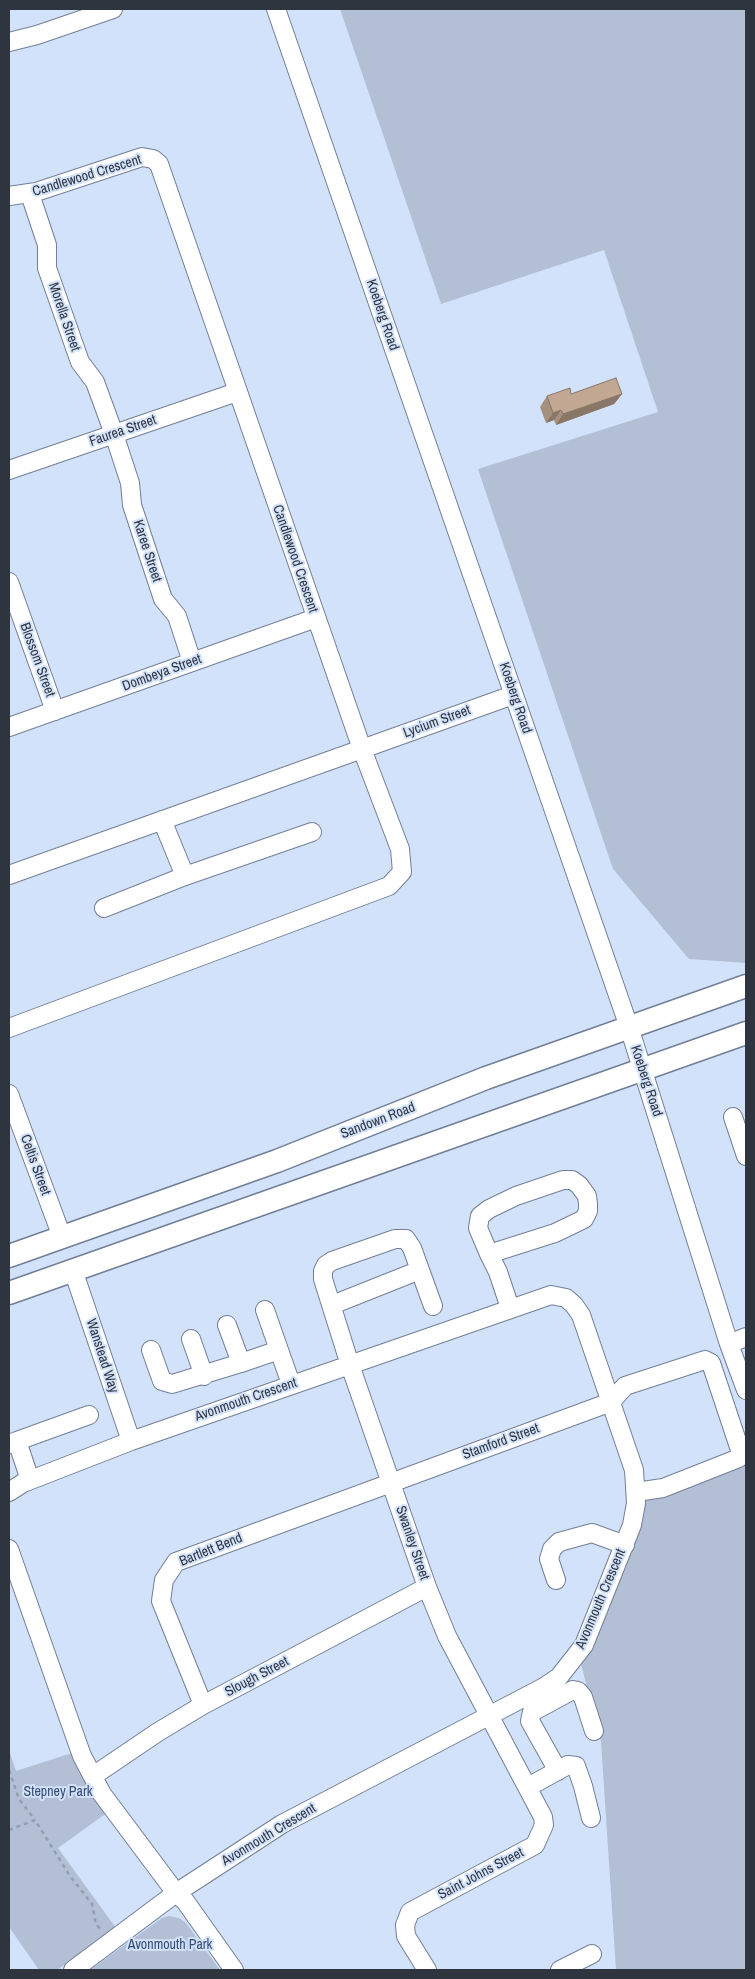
<!DOCTYPE html>
<html>
<head>
<meta charset="utf-8">
<style>
	body { margin:0 }
	#map { position:relative; width:755px; height:1979px; overflow:hidden; background:#d3e2fb; font-family:"Archivo Narrow",sans-serif }
	canvas { display:block }
	.frame { position:absolute; inset:0; border:10px solid #2f353f; pointer-events:none }
</style>
</head>
<body>
<div id="map">
<canvas width="755" height="1979"></canvas>
<div class="frame"></div>
</div>
<script>
const g = document.querySelector('canvas').getContext('2d');
g.lineJoin = 'round';
function paint(path, color) {
  g.fillStyle = color;
  g.fill(path, 'evenodd');
}
function toPath(rows) {
  const path = new Path2D();
  for (const r of rows) {
    path.moveTo(r[0], r[1]);
    for (let i = 2; i < r.length; i += 2) path.lineTo(r[i], r[i + 1]);
  }
  return path;
}
function stroke(path, color, width, dash) {
  g.strokeStyle = color;
  g.lineWidth = width;
  g.lineCap = dash ? 'butt' : 'round';
  g.setLineDash(dash || []);
  g.stroke(path);
}
function write(font, color, halo, rows, align = 'center') {
  g.font = font + ' "Archivo Narrow",sans-serif';
  g.lineWidth = 4;
  g.setLineDash([]);
  g.textBaseline = 'middle';
  g.strokeStyle = halo;
  g.fillStyle = color;
  for (const [text, x, y, turn = 0] of rows) {
    g.save();
    g.translate(x, y);
    g.rotate((+turn || 0) * Math.PI / 180);
    g.textAlign = isNaN(turn) ? turn : align;
    if (halo) g.strokeText(text, 0, 0);
    g.fillText(text, 0, 0);
    g.restore();
  }
}
paint(toPath([
	[340,9,746,9,746,963,689,959,613,869,478,469,658,412,604,250,441,304],
	[746,1465,746,1970,616,1970,601,1741,580,1660,644,1500],
	[9,1750,16,1771,75,1752,108,1812,58,1848,116,1928,57,1970,39,1970,9,1927],
	[169,1916,179,1918,186,1923,220,1970,90,1970,162,1918]
]), '#b3bfd5');
const minor = toPath([
	[276,9,629,1027,729,1344,746,1390],
	[9,42,37,35,113,9],
	[30,194,47,245,47,268,80,362,95,382,114,434,130,483,132,505,163,599,177,616,192,662],
	[9,196,36,192,142,157,153,159,159,164,362,749,9,875],
	[9,470,237,392],
	[9,582,55,711],
	[9,727,316,618],
	[162,820,185,876,312,832],
	[104,908,185,876],
	[9,1028,389,886,402,872,400,849,362,749,513,695],
	[9,1094,62,1237],
	[733,1117,746,1156],
	[489,1254,555,1233,584,1219,588,1211,588,1204,587,1196,579,1185,572,1180,563,1180,516,1196,489,1209,480,1216,478,1228,489,1254,498,1272,510,1308],
	[73,1270,131,1441],
	[332,1305,420,1270],
	[227,1325,241,1363],
	[191,1339,204,1376],
	[729,1344,746,1337],
	[151,1350,162,1381,172,1384,241,1363,279,1350,265,1310],
	[279,1350,291,1384],
	[17,1441,89,1415],
	[9,1444,17,1441,30,1480],
	[9,1492,23,1483,131,1441,551,1295,566,1298,574,1305,581,1315,634,1470,636,1503,632,1525,584,1645,559,1677,544,1687,282,1824,176,1893,73,1970],
	[9,1549,82,1756,102,1794,176,1893,185,1901,234,1970],
	[556,1580,549,1559,552,1549,559,1542,592,1533,625,1545],
	[203,1705,161,1601,164,1580,176,1562,611,1402,625,1386,705,1360,711,1363,741,1453,739,1458,663,1488,636,1492],
	[558,1771,530,1721,532,1712,573,1690,578,1691,583,1697,594,1731],
	[93,1776,158,1732,203,1705,427,1587],
	[528,1787,568,1765,576,1766,583,1786,591,1818],
	[427,1970,406,1936,405,1925,410,1912,535,1845,544,1825,543,1817,447,1636,427,1587,350,1365,323,1279,323,1271,326,1265,332,1261,395,1239,406,1239,412,1248,433,1306],
	[560,1970,592,1954]
]);
const major = toPath([
	[9,1256,277,1161,486,1078,746,986],
	[9,1293,746,1033]
]);
stroke(minor, '#717f96', 20);
stroke(major, '#717f96', 25);
stroke(toPath([
	[9,1770,19,1799,35,1820],
	[9,1830,35,1820,70,1876,92,1904,96,1924,101,1930]
]), '#939eb1', 2.5, [4, 4]);
stroke(minor, '#fff', 18);
stroke(major, '#fff', 22);
paint(toPath([
	[571,394,622,394,614,404,556,425,554,420,546,423,540,407,547,396]
]), '#a7907e');
paint(toPath([
	[622,394,614,404,556,425,563,414],
	[561,410,554,420,546,423,553,413]
]), '#887666');
const building = toPath([
	[616,378,622,394,563,414,561,410,553,413,547,396,570,388,571,394,616,378]
]);
paint(building, '#c2a892');
stroke(building, '#887666', 1);
write('14px', '#2f353f', '#d3e2fb', [
	["Candlewood Crescent",87,176,-17],
	["Koeberg Road",382,315,71],
	["Morella Street",64,317,71],
	["Faurea Street",123,431,-19],
	["Karee Street",147,551,72],
	["Candlewood Crescent",295,559,71],
	["Blossom Street",37,660,70],
	["Dombeya Street",162,673,-20],
	["Koeberg Road",515,698,71],
	["Lycium Street",437,722,-20],
	["Koeberg Road",646,1081,72],
	["Sandown Road",378,1121,-21],
	["Celtis Street",35,1165,70],
	["Wanstead Way",102,1356,72],
	["Avonmouth Crescent",246,1400,-19],
	["Stamford Street",501,1442,-20],
	["Swanley Street",412,1543,71],
	["Bartlett Bend",211,1550,-22],
	["Avonmouth Crescent",601,1599,-67],
	["Slough Street",257,1677,-28],
	["Avonmouth Crescent",269,1835,-31],
	["Saint Johns Street",481,1874,-28]
]);
write('14px', '#344b73', '#d3e2fb', [
	["Stepney Park",58,1792],
	["Avonmouth Park",170,1945]
]);
</script>
</body>
</html>
